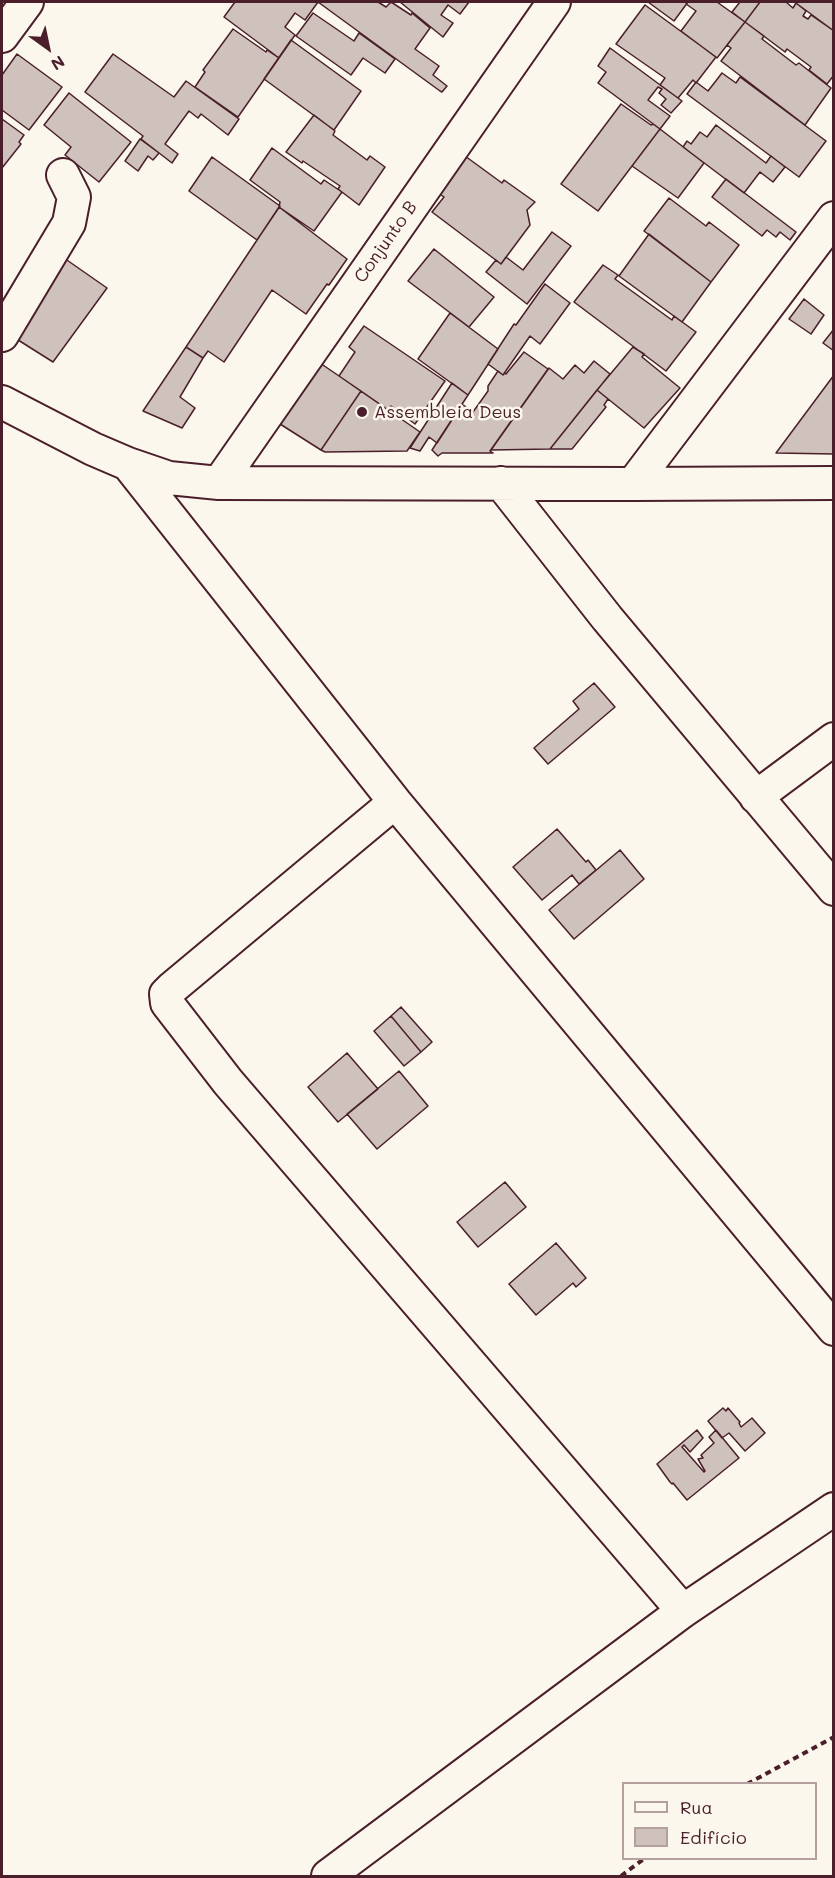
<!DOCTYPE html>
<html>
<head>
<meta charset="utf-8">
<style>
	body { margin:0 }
	#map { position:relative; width:835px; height:1878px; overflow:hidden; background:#fbf7ec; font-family:Mali,sans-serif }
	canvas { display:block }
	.frame { position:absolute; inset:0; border:3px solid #4a1f2b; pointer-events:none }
	.legend { position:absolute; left:622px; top:1782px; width:195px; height:78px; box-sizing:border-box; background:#fbf7ec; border:2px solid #b4a19f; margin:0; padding:8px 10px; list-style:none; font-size:18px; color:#4a1f2b }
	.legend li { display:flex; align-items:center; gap:12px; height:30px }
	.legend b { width:30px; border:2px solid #b4a19f }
	.north { position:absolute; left:18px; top:18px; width:60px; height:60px; -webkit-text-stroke:4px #fbf7ec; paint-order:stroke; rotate:147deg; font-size:16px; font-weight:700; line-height:24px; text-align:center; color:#4a1f2b }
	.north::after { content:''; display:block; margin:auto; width:21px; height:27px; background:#4a1f2b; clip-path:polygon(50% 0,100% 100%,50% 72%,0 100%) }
</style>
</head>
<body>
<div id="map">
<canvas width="835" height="1878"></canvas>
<div class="frame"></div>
<ul class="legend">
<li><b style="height:8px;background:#fbf7ec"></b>Rua</li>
<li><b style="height:16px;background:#cfc2bc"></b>Edifício</li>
</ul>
<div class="north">N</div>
</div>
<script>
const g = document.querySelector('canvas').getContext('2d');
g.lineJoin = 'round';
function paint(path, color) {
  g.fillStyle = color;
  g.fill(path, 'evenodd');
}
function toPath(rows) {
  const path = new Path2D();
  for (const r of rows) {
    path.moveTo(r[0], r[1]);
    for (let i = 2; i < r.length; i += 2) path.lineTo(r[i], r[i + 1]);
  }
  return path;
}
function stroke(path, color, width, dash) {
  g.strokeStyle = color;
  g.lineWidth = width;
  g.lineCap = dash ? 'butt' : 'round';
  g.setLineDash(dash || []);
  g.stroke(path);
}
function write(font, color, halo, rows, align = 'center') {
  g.font = font + ' Mali,sans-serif';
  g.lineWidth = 5;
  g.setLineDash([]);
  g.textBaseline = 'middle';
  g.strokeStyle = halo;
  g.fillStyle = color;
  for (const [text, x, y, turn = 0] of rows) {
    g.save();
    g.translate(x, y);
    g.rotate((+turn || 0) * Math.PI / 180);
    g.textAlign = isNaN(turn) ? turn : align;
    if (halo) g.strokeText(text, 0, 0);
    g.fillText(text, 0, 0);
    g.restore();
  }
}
const building = toPath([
	[235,2,318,2,305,20,295,13,285,27,295,35,279,58,224,17,235,2],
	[318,2,378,2,386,7,391,2,411,15,412,13,430,28,415,49,439,66,433,75,447,86,442,92,440,91,318,2],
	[400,2,469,2,460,14,448,5,441,15,453,23,443,37,400,2],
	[648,2,688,2,674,21,648,2],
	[688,2,717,2,745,22,717,58,681,31,696,11,686,4,688,2],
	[740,2,760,2,745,22,732,12,740,2],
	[760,2,786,2,793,8,796,3,806,11,803,16,808,19,811,15,834,31,834,75,827,84,809,70,811,67,787,49,785,52,745,22,760,2],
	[794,2,834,2,834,31,800,6,794,2],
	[645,5,716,57,696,83,693,80,678,98,660,85,665,78,616,44,645,5],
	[313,13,354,41,359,33,395,59,385,73,363,58,351,75,296,36,313,13],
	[745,22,764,36,762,39,796,65,799,63,831,88,805,125,721,61,731,48,727,45,745,22],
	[233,29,266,52,267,50,279,58,238,117,195,87,205,72,203,70,233,29],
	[291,40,361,91,334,130,264,79,291,40],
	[610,48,682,101,671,113,661,105,666,99,659,93,662,89,658,87,648,100,670,116,660,129,598,83,606,72,598,66,610,48],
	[17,54,62,87,29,130,2,110,2,75,17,54],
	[113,54,174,97,186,81,239,119,228,135,201,114,198,118,189,111,165,144,178,154,172,163,141,139,143,136,85,92,113,54],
	[722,73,736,83,740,77,826,141,799,177,687,94,696,82,708,91,722,73],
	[69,93,131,142,99,182,65,155,71,147,44,125,69,93],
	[621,104,651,125,653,124,660,129,598,211,561,184,621,104],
	[314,115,335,131,333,135,367,160,370,156,385,167,359,205,338,189,340,186,303,161,302,163,286,152,314,115],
	[2,119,24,135,19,142,21,144,2,168,2,119],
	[716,125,766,163,771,156,785,167,773,182,760,172,744,193,683,147,687,141,691,144,700,132,707,137,716,125],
	[660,129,704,163,678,198,632,166,660,129],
	[140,139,159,153,153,160,148,156,138,171,125,161,140,139],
	[272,148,321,184,324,180,342,192,314,231,279,207,280,202,250,180,272,148],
	[465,156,502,183,504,180,535,202,527,210,530,225,501,264,432,212,444,197,437,192,465,156],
	[212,157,280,206,257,240,189,191,212,157],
	[726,179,796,232,790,240,780,232,776,237,767,230,762,236,712,197,726,179],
	[669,198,706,226,709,222,739,245,711,282,644,231,669,198],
	[279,207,347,259,329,285,327,284,306,314,272,290,224,362,208,351,203,358,186,347,279,207],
	[552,232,571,246,527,304,486,272,496,260,501,264,506,257,523,270,552,232],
	[649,234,711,282,682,322,619,276,649,234],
	[434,249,494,297,469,327,408,281,434,249],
	[64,258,107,288,53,362,7,333,64,258],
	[603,265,618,275,615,279,672,320,674,316,696,332,666,371,574,302,603,265],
	[545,284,570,303,540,344,530,336,503,375,488,364,514,324,516,325,545,284],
	[804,299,824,315,811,334,789,319,804,299],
	[450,313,498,349,468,395,418,359,450,313],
	[364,326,445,381,415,424,391,406,388,410,339,376,355,352,349,347,364,326],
	[834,329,834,351,823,343,834,329],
	[186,347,203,358,180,397,195,408,182,428,143,411,186,347],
	[633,347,644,354,642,357,680,388,644,428,597,390,633,347],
	[524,352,548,369,490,451,493,453,442,453,438,456,432,450,462,404,473,412,488,391,488,386,498,371,503,375,505,373,506,374,524,352],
	[594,361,610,374,550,449,491,450,549,368,563,379,575,365,584,373,594,361],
	[320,363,361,391,321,450,280,424,320,363],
	[834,375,834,454,776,453,834,375],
	[452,383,468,395,437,443,429,437,420,451,410,448,452,383],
	[597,390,608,399,604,405,606,407,572,449,550,449,597,390],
	[361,391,420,432,407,451,325,452,321,450,361,391],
	[594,683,615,707,548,764,534,748,579,709,573,701,594,683],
	[557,829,586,862,588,860,596,870,579,884,572,875,542,900,513,867,557,829],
	[620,850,644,879,574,939,549,910,620,850],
	[401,1007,432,1042,421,1052,391,1016,401,1007],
	[391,1016,421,1052,404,1066,374,1031,391,1016],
	[347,1053,378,1089,338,1122,308,1087,347,1053],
	[399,1071,428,1106,377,1149,347,1114,399,1071],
	[505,1182,526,1207,478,1247,457,1222,505,1182],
	[556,1243,586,1278,576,1287,573,1283,536,1315,509,1284,556,1243],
	[723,1408,726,1411,728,1408,740,1422,739,1423,741,1427,752,1418,765,1433,745,1451,729,1433,722,1438,708,1421,723,1408],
	[697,1430,703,1438,690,1452,684,1445,682,1447,704,1472,705,1471,698,1459,703,1458,701,1455,714,1443,709,1437,716,1430,739,1458,687,1500,673,1483,672,1484,670,1482,657,1464,697,1430]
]);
paint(building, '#cfc2bc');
stroke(building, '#4a1f2b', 1.5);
const minor = toPath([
	[2,36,27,2],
	[2,335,69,223,74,197,63,175],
	[2,402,93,449,128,464,169,478,219,483,633,484,834,483],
	[128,464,395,802,834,1329],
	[219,483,554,2],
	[501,483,607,618,834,889],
	[633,484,834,218],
	[756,797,834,739],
	[395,802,172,988,166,994,167,1003,228,1082,683,1611],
	[328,1876,683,1611,834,1509]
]);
stroke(minor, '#4a1f2b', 36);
stroke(toPath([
	[747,1784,834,1737],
	[621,1876,645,1858]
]), '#4a1f2b', 4, [6, 4.5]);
stroke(minor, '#fbf7ec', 32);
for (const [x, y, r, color] of [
	[362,412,6,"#4a1f2b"]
]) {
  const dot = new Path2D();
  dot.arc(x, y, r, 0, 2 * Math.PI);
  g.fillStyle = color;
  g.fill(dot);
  stroke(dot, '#fbf7ec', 2);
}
write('18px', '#4a1f2b', '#fbf7ec', [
	["Conjunto B",386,242,-55]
]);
write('18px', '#4a1f2b', '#fbf7ec', [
	["Assembleia Deus",374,412]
], 'left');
</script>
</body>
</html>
